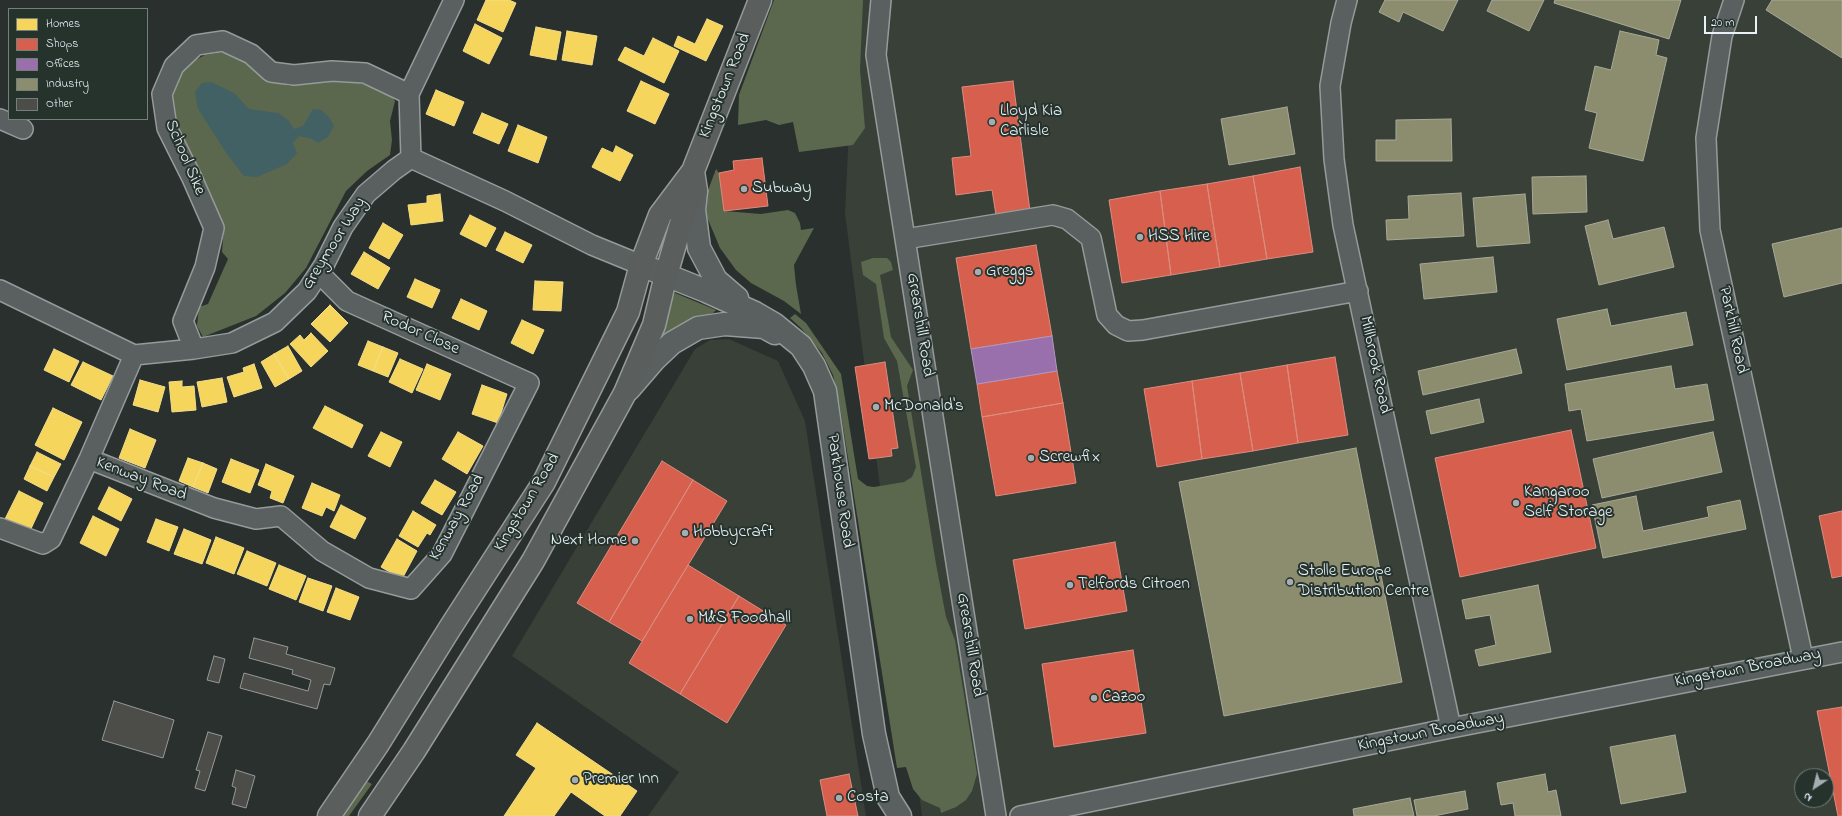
<!DOCTYPE html>
<html>
<head>
<meta charset="utf-8">
<style>
	body { margin:0 }
	#map { position:relative; width:1842px; height:816px; overflow:hidden; background:#29302d; font-family:"Indie Flower",sans-serif }
	canvas { display:block }
	.legend { position:absolute; left:8px; top:8px; width:140px; height:112px; box-sizing:border-box; background:#26332d; border:1px solid #747f7e; margin:0; padding:5px 7px; list-style:none; font-size:12px; color:#e8f1f8 }
	.legend li { display:flex; align-items:center; gap:8px; height:20px }
	.legend b { width:20px; border:1px solid #747f7e }
	.north { position:absolute; left:1794px; top:768px; width:40px; height:40px; box-sizing:border-box; background:#26332d; border:1px solid #747f7e; border-radius:50%; rotate:215deg; font-size:11px; font-weight:700; line-height:16px; text-align:center; color:#e8f1f8 }
	.north::after { content:''; display:block; margin:auto; width:14px; height:18px; background:#a5adb1; clip-path:polygon(50% 0,100% 100%,50% 72%,0 100%) }
	.scale { position:absolute; left:1704px; top:16px; width:53px; height:18px; box-sizing:border-box; border:2px solid #e8f1f8; border-top:0; padding-left:5px; font-size:12px; line-height:14px; white-space:nowrap; color:#e8f1f8; -webkit-text-stroke:3px #26332d; paint-order:stroke }
</style>
</head>
<body>
<div id="map">
<canvas width="1842" height="816"></canvas>
<ul class="legend">
<li><b style="height:11px;background:#f6d55c"></b>Homes</li>
<li><b style="height:11px;background:#d6604d"></b>Shops</li>
<li><b style="height:11px;background:#9970ab"></b>Offices</li>
<li><b style="height:11px;background:#8c8c6e"></b>Industry</li>
<li><b style="height:11px;background:#4c4d49"></b>Other</li>
</ul>
<div class="north">N</div>
<div class="scale">20 m</div>
</div>
<script>
const g = document.querySelector('canvas').getContext('2d');
g.lineJoin = 'round';
function paint(path, color) {
  g.fillStyle = color;
  g.fill(path, 'evenodd');
}
function toPath(rows) {
  const path = new Path2D();
  for (const r of rows) {
    path.moveTo(r[0], r[1]);
    for (let i = 2; i < r.length; i += 2) path.lineTo(r[i], r[i + 1]);
  }
  return path;
}
function stroke(path, color, width, dash) {
  g.strokeStyle = color;
  g.lineWidth = width;
  g.lineCap = dash ? 'butt' : 'round';
  g.setLineDash(dash || []);
  g.stroke(path);
}
function write(font, color, halo, rows, align = 'center') {
  g.font = font + ' "Indie Flower",sans-serif';
  g.lineWidth = 4;
  g.setLineDash([]);
  g.textBaseline = 'middle';
  g.strokeStyle = halo;
  g.fillStyle = color;
  for (const [text, x, y, turn = 0] of rows) {
    g.save();
    g.translate(x, y);
    g.rotate((+turn || 0) * Math.PI / 180);
    g.textAlign = isNaN(turn) ? turn : align;
    if (halo) g.strokeText(text, 0, 0);
    g.fillText(text, 0, 0);
    g.restore();
  }
}
paint(toPath([
	[855,0,1842,0,1842,816,922,816,845,213],
	[1802,776,1826,776,1826,800,1802,800],
	[729,339,778,361,805,421,866,816,648,816,679,772,512,656,695,349,710,340]
]), '#394038');
paint(toPath([
	[774,0,863,0,860,70,865,128,853,145,799,152,793,122,779,125,766,120,738,125,739,95],
	[224,52,241,57,267,79,289,86,344,77,389,93,395,101,390,121,392,140,390,155,367,171,346,191,306,268,285,293,256,316,203,337,197,326,199,307,208,304,228,259,222,252,224,226,210,193,169,116,169,91,180,68,205,55],
	[716,169,719,173,724,211,761,214,788,210,795,213,800,223,801,230,814,228,794,265,796,285,801,314,784,301,751,283,736,270,720,248,704,210,707,193],
	[873,258,887,258,891,262,893,270,880,275,891,337,913,370,907,386,936,564,946,617,955,640,977,774,972,791,966,800,956,807,941,813,940,808,922,800,913,789,906,767,897,768,839,401,833,375,822,353,801,328,790,318,795,314,806,323,841,374,858,479,867,486,874,487,904,482,912,477,916,467,897,361,884,338,876,284,863,275,861,262],
	[675,293,716,310,713,313,686,321,675,328,654,346],
	[362,779,372,784,349,816,335,816]
]), '#5b684d');
paint(toPath([
	[211,82,234,93,249,109,278,113,289,121,294,129,303,126,313,109,321,110,329,117,334,126,328,137,318,143,312,139,299,136,293,143,297,153,287,164,257,177,244,176,227,154,198,109,195,92,202,83]
]), '#416165');
const homes = toPath([
	[486,0,509,0,516,3,503,32,477,20,486,0],
	[707,19,723,26,706,61,674,46,678,36,695,44,707,19],
	[475,24,502,38,489,64,463,51,475,24],
	[536,27,561,32,556,60,530,55,536,27],
	[567,31,597,36,592,65,562,60,567,31],
	[653,38,679,51,664,83,618,60,625,47,644,56,653,38],
	[641,81,669,94,655,124,627,111,641,81],
	[436,90,464,102,454,126,426,114,436,90],
	[482,113,508,124,499,144,473,133,482,113],
	[518,125,547,137,538,163,508,151,518,125],
	[616,146,633,155,620,181,592,167,602,148,613,153,616,146],
	[440,194,443,221,411,225,408,205,427,203,427,196,440,194],
	[470,215,496,228,486,247,460,234,470,215],
	[383,223,403,235,389,259,369,248,383,223],
	[505,232,532,245,523,263,496,250,505,232],
	[364,252,390,268,378,289,351,274,364,252],
	[415,279,440,290,432,308,407,297,415,279],
	[535,281,563,282,561,311,533,310,535,281],
	[461,299,487,311,479,330,452,318,461,299],
	[330,305,348,323,330,342,311,324,330,305],
	[522,320,544,330,533,354,511,343,522,320],
	[311,333,328,351,311,367,290,344,300,335,304,340,311,333],
	[368,341,383,347,373,371,358,365,368,341],
	[288,346,302,371,289,379,274,354,288,346],
	[383,347,398,353,388,377,373,371,383,347],
	[54,349,79,361,69,382,44,370,54,349],
	[274,354,289,379,275,387,261,362,274,354],
	[400,359,423,369,412,393,389,382,400,359],
	[83,362,113,376,101,400,71,385,83,362],
	[254,364,262,388,234,397,227,377,244,372,243,368,254,364],
	[427,364,451,374,440,400,416,390,427,364],
	[222,378,227,402,202,407,197,382,222,378],
	[140,380,165,387,158,412,133,405,140,380],
	[182,381,182,387,194,386,196,410,172,412,169,382,182,381],
	[482,385,507,394,498,423,472,414,482,385],
	[325,406,363,425,352,448,313,428,325,406],
	[53,408,82,422,64,460,35,445,53,408],
	[130,429,156,440,145,468,119,458,130,429],
	[381,432,402,442,390,467,368,456,381,432],
	[458,432,483,446,467,474,442,459,458,432],
	[37,452,61,464,54,477,30,466,37,452],
	[188,458,203,463,193,487,179,481,188,458],
	[231,459,259,470,250,493,222,482,231,459],
	[203,463,217,469,208,493,193,487,203,463],
	[266,464,294,476,283,503,270,498,272,491,258,485,266,464],
	[30,466,54,477,47,491,24,479,30,466],
	[435,480,456,492,442,515,421,503,435,480],
	[312,483,340,495,334,511,326,507,322,516,302,508,312,483],
	[109,487,132,499,121,521,98,509,109,487],
	[19,491,43,503,29,533,4,521,19,491],
	[341,505,366,518,355,539,330,527,341,505],
	[413,511,436,525,430,535,427,533,418,547,399,536,413,511],
	[93,516,119,529,106,556,80,543,93,516],
	[156,519,178,527,169,551,147,542,156,519],
	[184,529,211,540,202,564,174,554,184,529],
	[216,537,244,548,234,574,206,563,216,537],
	[397,539,417,551,402,579,381,567,397,539],
	[247,551,276,563,267,586,237,574,247,551],
	[279,565,306,576,296,600,269,589,279,565],
	[308,578,332,586,323,611,299,602,308,578],
	[336,588,359,597,350,620,327,612,336,588],
	[537,723,637,791,620,816,605,816,571,792,554,816,504,816,536,768,516,755,537,723]
]);
paint(homes, '#f6d55c');
stroke(homes, '#f2dd8b', 1);
const shops = toPath([
	[1013,81,1030,211,996,215,992,190,956,195,952,158,971,156,962,87,1013,81],
	[762,158,768,206,724,211,719,173,734,170,733,161,762,158],
	[1300,167,1313,252,1267,259,1253,176,1300,167],
	[1253,176,1267,259,1220,267,1207,184,1253,176],
	[1207,184,1220,267,1171,275,1160,191,1207,184],
	[1160,191,1171,275,1122,283,1109,200,1160,191],
	[1036,245,1052,336,971,349,956,258,1036,245],
	[1335,357,1348,435,1298,443,1287,365,1335,357],
	[885,362,898,448,891,449,892,456,869,459,855,367,885,362],
	[1287,365,1298,443,1253,451,1240,373,1287,365],
	[1057,371,1063,403,982,417,977,384,1057,371],
	[1240,373,1253,451,1202,459,1192,381,1240,373],
	[1192,381,1202,459,1157,467,1144,389,1192,381],
	[1063,403,1076,483,996,496,982,417,1063,403],
	[1571,430,1596,548,1460,577,1435,458,1571,430],
	[662,461,693,480,609,622,577,603,662,461],
	[693,480,727,501,642,641,609,622,693,480],
	[1842,511,1842,576,1832,578,1819,516,1842,511],
	[1115,542,1127,611,1025,629,1013,560,1115,542],
	[688,565,739,596,680,694,629,663,688,565],
	[739,596,786,625,727,723,680,694,739,596],
	[1133,650,1146,733,1054,747,1042,664,1133,650],
	[1842,707,1842,816,1838,816,1817,711,1842,707],
	[849,774,858,816,827,816,820,780,849,774]
]);
paint(shops, '#d6604d');
stroke(shops, '#db8c80', 1);
const offices = toPath([
	[1052,336,1057,371,977,384,971,349,1052,336]
]);
paint(offices, '#9970ab');
stroke(offices, '#b197c2', 1);
const industry = toPath([
	[1385,0,1458,0,1443,31,1403,12,1399,22,1379,12,1385,0],
	[1492,0,1544,0,1529,31,1487,11,1492,0],
	[1555,0,1681,0,1669,39,1554,3,1555,0],
	[1772,0,1842,0,1842,58,1766,10,1772,0],
	[1620,31,1659,40,1656,55,1667,58,1643,161,1589,148,1597,113,1585,110,1595,66,1611,70,1620,31],
	[1287,107,1295,154,1229,165,1221,119,1287,107],
	[1451,119,1452,161,1376,161,1376,140,1396,140,1396,120,1451,119],
	[1586,176,1587,212,1533,214,1532,177,1586,176],
	[1461,193,1464,236,1387,240,1386,220,1409,219,1408,196,1461,193],
	[1525,194,1530,243,1477,247,1473,198,1525,194],
	[1608,220,1613,239,1664,227,1674,267,1599,285,1585,226,1608,220],
	[1842,228,1842,283,1784,297,1772,244,1842,228],
	[1493,257,1497,292,1424,299,1420,264,1493,257],
	[1607,309,1611,326,1686,312,1693,345,1567,370,1557,319,1607,309],
	[1516,349,1522,373,1423,395,1418,371,1516,349],
	[1671,366,1675,389,1707,384,1714,420,1587,441,1581,409,1569,411,1565,384,1671,366],
	[1479,399,1484,422,1431,434,1426,411,1479,399],
	[1713,432,1722,472,1602,498,1593,459,1713,432],
	[1356,448,1402,682,1224,716,1179,482,1356,448],
	[1636,496,1643,531,1709,517,1707,507,1740,500,1746,529,1603,558,1592,505,1636,496],
	[1538,585,1551,652,1479,666,1475,650,1496,645,1490,615,1466,619,1462,600,1538,585],
	[1675,735,1686,792,1621,804,1610,747,1675,735],
	[1545,774,1548,792,1556,790,1561,816,1515,816,1513,803,1501,805,1497,783,1545,774],
	[1465,791,1468,809,1434,816,1417,816,1414,800,1465,791],
	[1410,798,1414,816,1354,816,1353,809,1410,798]
]);
paint(industry, '#8c8c6e');
stroke(industry, '#a8aa97', 1);
const building = toPath([
	[254,638,288,647,286,654,335,668,330,685,324,684,317,709,240,688,244,673,308,691,311,680,292,674,293,670,249,658,254,638],
	[214,656,225,659,219,683,207,680,214,656],
	[114,701,174,720,163,758,102,740,114,701],
	[208,732,222,736,205,791,195,788,200,771,196,770,208,732],
	[236,770,255,776,246,808,232,804,236,788,232,786,236,770]
]);
paint(building, '#4c4d49');
stroke(building, '#959a9a', 1);
const minor = toPath([
	[881,0,876,55,996,816],
	[1347,0,1341,23,1330,86,1334,159,1343,225,1451,728],
	[1734,0,1722,36,1706,138,1710,230,1803,658],
	[409,94,454,0],
	[0,119,23,129],
	[905,239,1053,215,1067,219,1091,238,1107,315,1116,325,1128,331,1143,330,1358,291],
	[0,290,134,355,194,349,232,343,275,322,307,291,324,265,343,227,366,194,394,170,411,158,505,201,592,245,641,265],
	[194,349,183,321,205,267,214,228,192,178,167,128,162,94,174,66,196,45,223,41,251,54,271,72,294,75,332,71,365,73,409,94,411,158],
	[89,459,214,508,256,519,281,516,322,551,369,578,411,589,442,554,529,383,347,301,319,273],
	[0,528,43,544,51,539,89,459,134,355],
	[1020,816,1451,728,1842,652]
]);
const tertiary = toPath([
	[696,191,694,210,699,248,716,280,737,298],
	[641,265,706,291,755,313,774,324,801,346,814,366,825,391,874,734,888,797,900,816],
	[629,389,654,360,672,343,698,328,725,324,764,327,775,333]
]);
const primary = toPath([
	[329,816,378,744,450,628,544,482,628,312,641,265,660,215,693,171,760,0],
	[370,816,414,751,533,561,625,393,654,325,666,275,685,210,696,191,693,171]
]);
stroke(minor, '#959a9a', 22);
stroke(tertiary, '#959a9a', 25);
stroke(primary, '#959a9a', 25);
stroke(minor, '#5a6060', 19);
stroke(tertiary, '#5a6060', 22);
stroke(primary, '#5a5e5c', 22);
for (const [x, y, r, color] of [
	[992,122,4,"#a5adb1"],
	[744,189,4,"#a5adb1"],
	[1140,237,4,"#a5adb1"],
	[978,272,4,"#a5adb1"],
	[876,407,4,"#a5adb1"],
	[1031,458,4,"#a5adb1"],
	[1516,503,4,"#a5adb1"],
	[685,533,4,"#a5adb1"],
	[635,541,4,"#a5adb1"],
	[1290,582,4,"#a5adb1"],
	[1070,585,4,"#a5adb1"],
	[690,619,4,"#a5adb1"],
	[1094,698,4,"#a5adb1"],
	[575,780,4,"#a5adb1"],
	[839,798,4,"#a5adb1"]
]) {
  const dot = new Path2D();
  dot.arc(x, y, r, 0, 2 * Math.PI);
  g.fillStyle = color;
  g.fill(dot);
  stroke(dot, '#26332d', 1.5);
}
write('17px', '#e8f1f8', '#26332d', [
	["Kingstown Road",726,86,-68],
	["School Sike",184,158,67],
	["Greymoor Way",335,244,-58],
	["Grearshill Road",919,325,81],
	["Parkhill Road",1732,330,78],
	["Rodor Close",420,334,24],
	["Millbrook Road",1374,365,78],
	["Kenway Road",141,480,21],
	["Parkhouse Road",839,491,82],
	["Kingstown Road",528,503,-59],
	["Kenway Road",458,518,-61],
	["Grearshill Road",969,645,81],
	["Kingstown Broadway",1748,669,-11],
	["Kingstown Broadway",1431,733,-11]
]);
write('17px', '#e8f1f8', '#26332d', [
	["Lloyd Kia",1000,112],
	["Carlisle",1000,132],
	["Subway",752,189],
	["HSS Hire",1148,237],
	["Greggs",986,272],
	["McDonald's",884,407],
	["Screwfix",1039,458],
	["Kangaroo",1524,493],
	["Self Storage",1524,513],
	["Hobbycraft",693,533],
	["Next Home",627,541,"right"],
	["Stolle Europe",1298,572],
	["Distribution Centre",1298,592],
	["Telfords Citroen",1078,585],
	["M&S Foodhall",698,619],
	["Cazoo",1102,698],
	["Premier Inn",583,780],
	["Costa",847,798]
], 'left');
</script>
</body>
</html>
